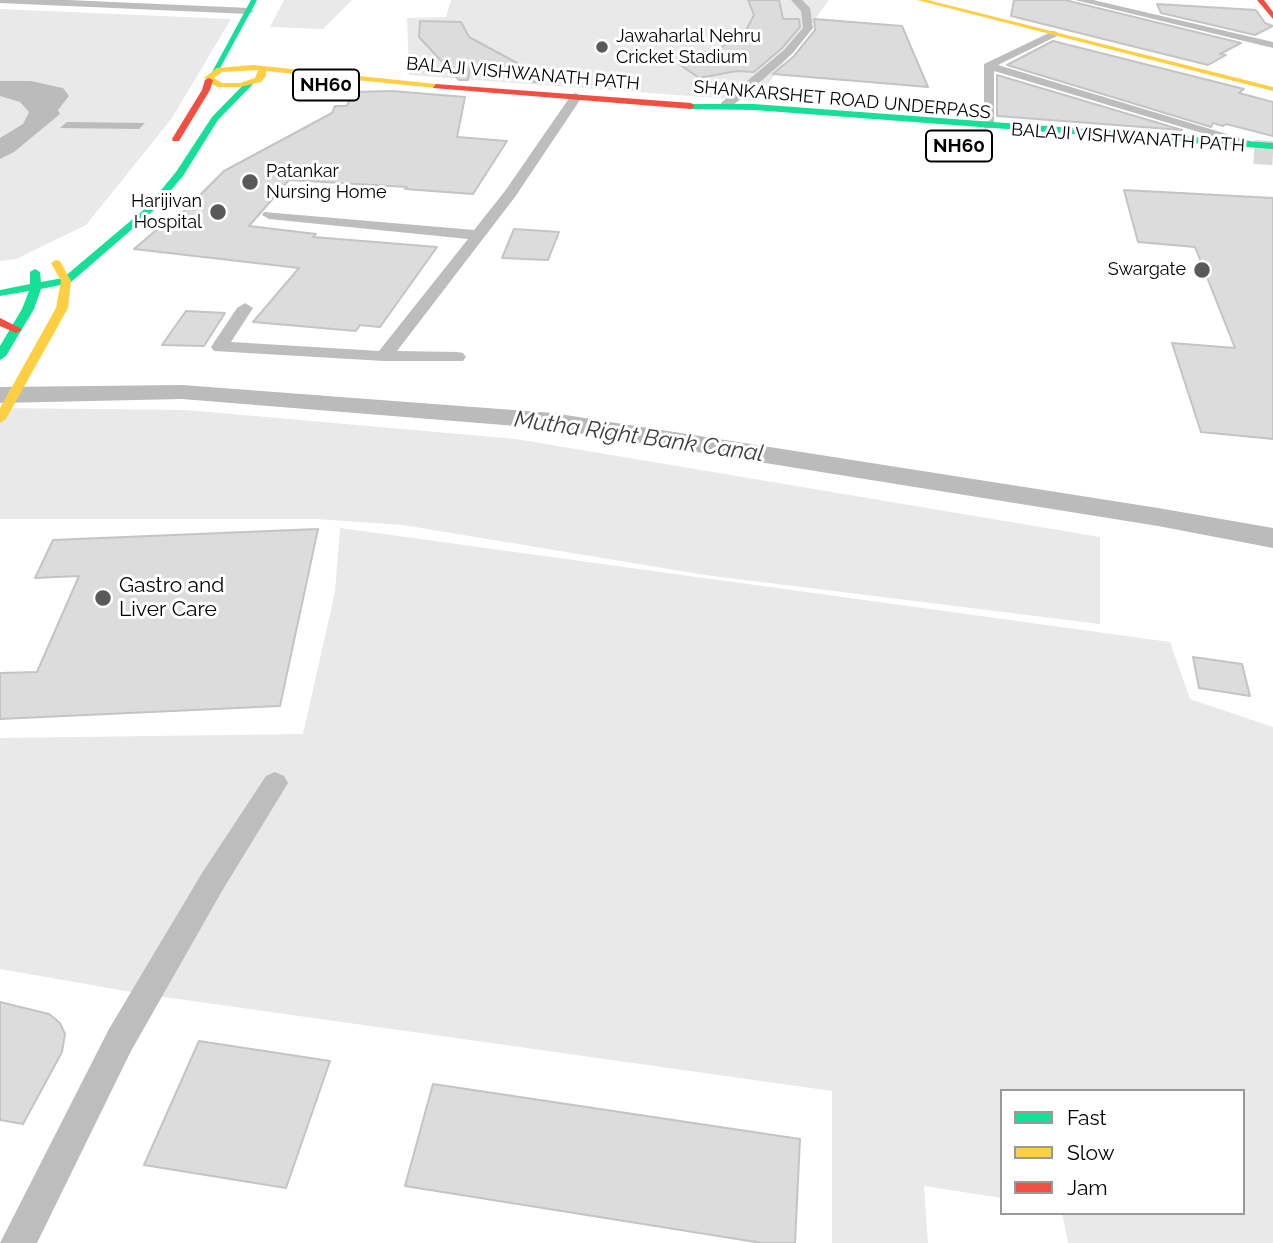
<!DOCTYPE html>
<html>
<head>
<meta charset="utf-8">
<style>
	body { margin:0 }
	#map { position:relative; width:1273px; height:1243px; overflow:hidden; background:#fff; font-family:Raleway,sans-serif }
	canvas { display:block }
	.legend { position:absolute; left:1000px; top:1089px; width:245px; height:126px; box-sizing:border-box; background:#fff; border:2px solid #999; margin:0; padding:9px 12px; list-style:none; font-size:21px; color:#000 }
	.legend li { display:flex; align-items:center; gap:14px; height:35px }
	.legend b { width:35px; border:2px solid #999 }
</style>
</head>
<body>
<div id="map">
<canvas width="1273" height="1243"></canvas>
<ul class="legend">
<li><b style="height:9px;background:#16e098"></b>Fast</li>
<li><b style="height:9px;background:#ffcf43"></b>Slow</li>
<li><b style="height:9px;background:#f24e42"></b>Jam</li>
</ul>
</div>
<script>
const g = document.querySelector('canvas').getContext('2d');
g.lineJoin = 'round';
function paint(path, color) {
  g.fillStyle = color;
  g.fill(path, 'evenodd');
}
function toPath(rows) {
  const path = new Path2D();
  for (const r of rows) {
    path.moveTo(r[0], r[1]);
    for (let i = 2; i < r.length; i += 2) path.lineTo(r[i], r[i + 1]);
  }
  return path;
}
function stroke(path, color, width, dash) {
  g.strokeStyle = color;
  g.lineWidth = width;
  g.lineCap = dash ? 'butt' : 'round';
  g.setLineDash(dash || []);
  g.stroke(path);
}
function write(font, color, halo, rows, align = 'center') {
  g.font = font + ' Raleway,sans-serif';
  g.lineWidth = 6;
  g.setLineDash([]);
  g.textBaseline = 'middle';
  g.strokeStyle = halo;
  g.fillStyle = color;
  for (const [text, x, y, turn = 0] of rows) {
    g.save();
    g.translate(x, y);
    g.rotate((+turn || 0) * Math.PI / 180);
    g.textAlign = isNaN(turn) ? turn : align;
    if (halo) g.strokeText(text, 0, 0);
    g.fillText(text, 0, 0);
    g.restore();
  }
}
paint(toPath([
	[284,0,352,0,323,29,270,27],
	[451,0,829,0,756,101,409,75,407,18,446,17],
	[0,9,231,19,172,118,86,225,16,259,0,261],
	[0,408,186,410,516,439,1100,537,1100,624,705,575,403,525,317,519,0,519],
	[340,528,1170,642,1190,699,1273,727,1273,1243,1068,1243,1062,1213,1243,1213,1243,1091,1002,1091,1002,1198,924,1186,928,1243,832,1243,832,1091,143,994,0,969,0,738,303,734,335,592]
]), '#e9e9e9');
paint(toPath([
	[0,81,31,81,58,87,63,88,69,96,58,110,60,114,14,152,0,159,0,138,23,124,29,112,20,102,0,96],
	[67,122,145,123,139,129,60,128]
]), '#bbb');
paint(toPath([
	[182,385,553,413,1158,508,1273,528,1273,548,1158,526,553,429,182,399,0,403,0,387,182,385]
]), '#bbb');
const building = toPath([
	[748,0,779,0,783,19,799,19,800,27,782,48,754,72,737,71,699,78,675,61,720,48,744,34,754,15,748,0],
	[1014,0,1065,0,1241,43,1220,54,1226,55,1208,65,1011,16,1014,0],
	[1157,4,1256,10,1265,23,1273,26,1255,35,1161,13,1157,4],
	[814,19,902,26,928,87,773,74,794,56,815,30,814,19],
	[420,21,461,22,469,37,541,76,539,83,470,67,468,80,459,80,419,37,420,21],
	[1053,41,1244,89,1239,93,1273,102,1273,136,1226,124,1223,126,1213,123,1211,127,1007,65,1053,41],
	[997,75,1182,130,997,116,997,75],
	[392,91,465,97,457,137,507,141,473,194,405,189,407,187,289,180,249,226,316,234,313,237,437,247,380,327,360,325,356,331,253,322,299,268,134,249,161,226,168,227,224,171,332,113,335,106,347,106,352,92,392,91],
	[1124,190,1273,198,1273,439,1201,432,1172,343,1235,348,1195,247,1138,242,1124,190],
	[514,229,559,232,548,260,502,258,514,229],
	[186,311,225,313,204,346,162,345,186,311],
	[318,529,280,706,0,719,0,673,37,672,79,576,35,578,53,540,318,529],
	[1193,657,1242,664,1250,696,1199,688,1193,657],
	[0,1002,49,1014,60,1023,65,1034,62,1052,23,1124,0,1120,0,1002],
	[199,1041,330,1061,286,1188,144,1165,199,1041],
	[433,1084,800,1139,795,1243,762,1243,405,1186,433,1084]
]);
paint(building, '#dcdcdc');
stroke(building, '#c4c4c4', 2);
stroke(toPath([
	[1254,152,1273,153]
]), '#d9d9d9', 24, [24, 12]);
paint(toPath([
	[0,0,68,0,249,8,254,11,249,14,0,3,0,0],
	[791,0,802,0,810,8,813,28,792,54,729,109,721,109,721,103,784,50,803,28,801,11,791,0],
	[1075,0,1093,0,1273,42,1273,48,1075,0],
	[1053,31,1057,32,1057,36,998,65,1260,144,1259,147,1249,147,994,71,994,125,992,128,984,128,984,64,1053,31],
	[576,93,582,97,515,197,397,351,457,352,463,353,466,357,463,361,384,361,214,351,211,347,237,308,245,303,253,308,231,342,379,351,468,239,269,219,262,215,264,212,474,230,505,191,572,94,576,93],
	[275,772,284,776,288,783,222,891,131,1051,37,1243,0,1243,109,1029,202,873,266,776,275,772]
]), '#bdbdbd');
paint(toPath([
	[251,0,257,0,218,72,211,74,251,0],
	[247,81,254,83,218,120,183,176,153,211,70,283,41,289,34,309,6,356,0,360,0,346,22,309,29,291,0,296,0,290,30,284,30,272,35,269,40,272,41,282,63,278,147,207,176,172,212,117,247,81],
	[688,104,754,104,1273,143,1273,149,754,110,691,109,688,108,688,104]
]), '#16e098');
paint(toPath([
	[917,0,928,0,1273,87,1273,91,917,0],
	[253,65,436,84,440,86,436,88,266,71,266,76,261,82,240,87,217,87,204,78,217,68,253,65],
	[258,70,255,78,240,83,222,83,214,78,222,72,258,70],
	[56,260,60,261,71,281,68,308,6,419,0,423,0,408,56,308,61,281,51,263,56,260]
]), '#ffcf43');
paint(toPath([
	[1257,0,1264,0,1273,12,1273,19,1257,0],
	[209,78,213,80,210,90,179,141,173,141,172,139,202,90,205,80,209,78],
	[436,84,691,103,695,106,691,109,433,88,436,84],
	[0,318,20,328,22,330,16,333,0,326,0,318]
]), '#f24e42');
for (const [x, y, r, color] of [
	[602,47,7,"#595959"],
	[250,182,9,"#595959"],
	[218,212,9,"#595959"],
	[1202,270,9,"#595959"],
	[103,598,9,"#595959"]
]) {
  const dot = new Path2D();
  dot.arc(x, y, r, 0, 2 * Math.PI);
  g.fillStyle = color;
  g.fill(dot);
  stroke(dot, '#fff', 2.5);
}
write('18px', '#000', '#fff', [
	["Jawaharlal Nehru",616,37],
	["Cricket Stadium",616,58],
	["Patankar",266,172],
	["Nursing Home",266,193],
	["Harijivan",202,202,"right"],
	["Hospital",202,223,"right"],
	["Swargate",1186,270,"right"]
], 'left');
write('18px', '#000', '#fff', [
	["BALAJI VISHWANATH PATH",523,74,5],
	["SHANKARSHET ROAD UNDERPASS",842,100,5],
	["BALAJI VISHWANATH PATH",1128,138,4]
]);
for (const [x, y, w] of [
	[326,85,66],
	[959,146,66]
]) {
  const box = new Path2D();
  box.roundRect(x - w / 2, y - 15.5, w, 31, 5);
  g.fillStyle = '#fff';
  g.fill(box);
  stroke(box, '#000', 2);
}
write('bold 19px', '#000', null, [
	["NH60",326,85],
	["NH60",959,146]
]);
write('21px', '#000', '#fff', [
	["Gastro and",119,586],
	["Liver Care",119,610]
], 'left');
write('italic 23px', '#3f3f3f', '#fff', [
	["Mutha Right Bank Canal",639,437,8]
]);
</script>
</body>
</html>
